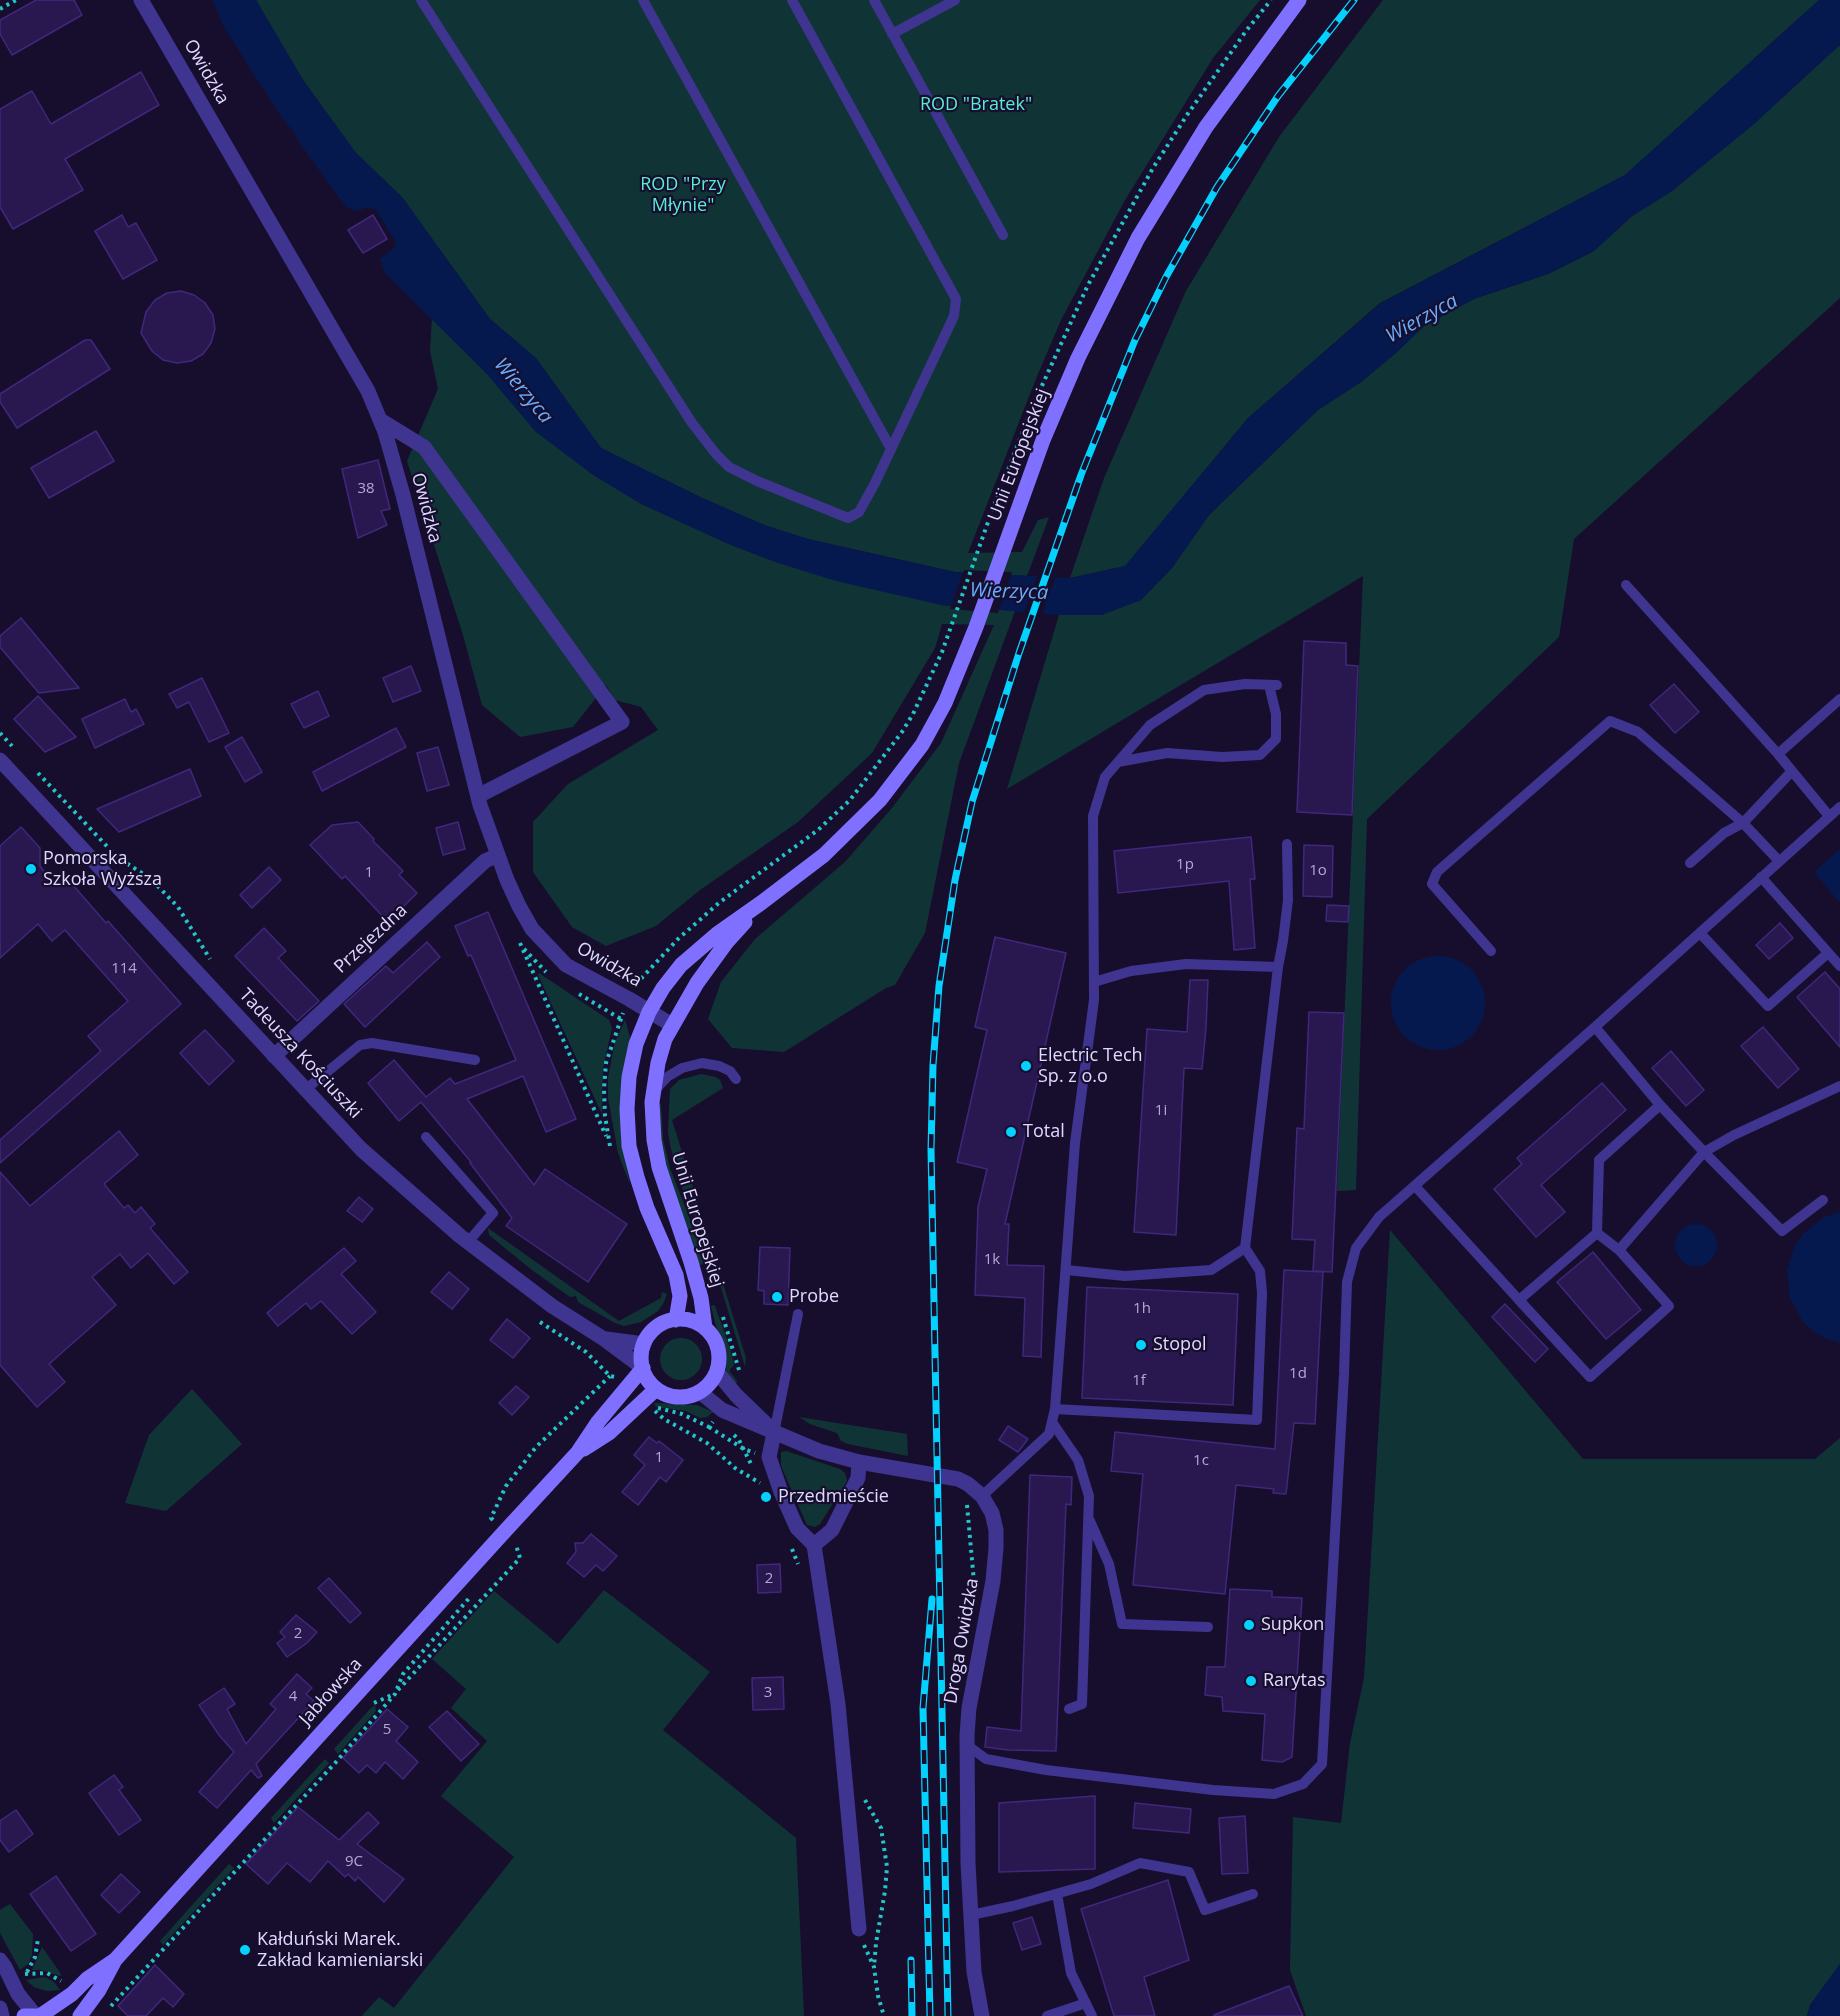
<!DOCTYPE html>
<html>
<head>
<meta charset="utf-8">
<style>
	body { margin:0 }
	canvas { display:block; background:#160e2c }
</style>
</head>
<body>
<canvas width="1840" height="2016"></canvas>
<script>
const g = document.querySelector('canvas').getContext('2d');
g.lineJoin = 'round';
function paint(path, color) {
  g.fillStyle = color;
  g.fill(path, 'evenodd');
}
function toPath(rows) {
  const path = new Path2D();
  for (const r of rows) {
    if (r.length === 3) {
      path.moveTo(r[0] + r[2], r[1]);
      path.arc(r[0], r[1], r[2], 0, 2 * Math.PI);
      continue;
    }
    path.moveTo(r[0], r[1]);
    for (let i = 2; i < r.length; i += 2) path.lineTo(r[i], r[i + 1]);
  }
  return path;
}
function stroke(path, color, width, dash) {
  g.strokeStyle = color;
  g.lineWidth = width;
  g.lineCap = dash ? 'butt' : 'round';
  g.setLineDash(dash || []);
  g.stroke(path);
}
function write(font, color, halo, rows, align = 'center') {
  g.font = font + ' "Open Sans",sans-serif';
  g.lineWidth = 4.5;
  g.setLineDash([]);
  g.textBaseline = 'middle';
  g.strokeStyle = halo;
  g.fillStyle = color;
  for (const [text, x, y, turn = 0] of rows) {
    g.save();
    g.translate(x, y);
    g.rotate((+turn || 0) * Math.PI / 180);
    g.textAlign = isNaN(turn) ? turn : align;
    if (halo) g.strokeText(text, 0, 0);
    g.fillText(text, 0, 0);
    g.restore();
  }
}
paint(toPath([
	[256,0,1260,0,1213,58,1125,200,1061,320,1035,381,968,553,1022,552,1038,520,1049,517,1027,576,955,572,808,539,764,525,700,497,601,448,536,358,490,319,402,197,356,153,303,80],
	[1383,0,1819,0,1625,175,1380,303,1248,418,1125,566,1070,578,1104,478,1186,291,1279,137],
	[1840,45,1840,298,1574,539,1559,637,1367,819,1356,1190,1337,1191,1363,576,1007,789,1059,615,1101,615,1141,600,1172,568,1209,515,1318,410,1361,382,1397,352,1424,326,1474,299,1548,274,1594,251,1632,216,1672,191],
	[432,318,487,374,536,432,941,605,1015,611,959,763,925,933,895,985,886,988,784,1052,732,1048,708,1019,721,982,755,939,845,862,892,808,941,743,994,625,942,624,935,648,872,753,798,822,700,890,656,926,606,946,572,927,533,872,533,822,568,784,658,730,641,707,615,700,606,685,573,727,520,737,482,705,463,635,407,461,438,389,430,351],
	[539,973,609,1020,612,1028,603,1068,602,1114,538,975],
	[625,1020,630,1037,621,1088,621,1140,630,1185,618,1153,608,1098,608,1077,615,1042],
	[701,1074,716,1077,720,1080,723,1088,672,1120,746,1358,745,1367,713,1261,681,1185,671,1149,668,1132,670,1089,679,1080],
	[661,1103,663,1139,670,1168,707,1264,699,1265,666,1170,659,1140,658,1112],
	[488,1228,619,1321,661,1298,662,1292,667,1294,663,1304,658,1311,641,1322,624,1326,615,1323,578,1302,576,1296,570,1297,532,1270,489,1235],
	[1390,1230,1583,1459,1815,1459,1840,1438,1840,1964,1810,2005,1807,2016,1306,2016,1290,1970,1293,1817,1341,1823,1350,1743,1364,1678],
	[713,1305,715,1306,730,1348,734,1365,730,1369,730,1372,737,1381,736,1384,727,1374,726,1370,724,1348,717,1330,711,1306],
	[681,1359,21],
	[192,1389,242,1444,166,1511,125,1503,149,1435],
	[654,1403,697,1405,713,1412,707,1417,700,1418,686,1411,656,1407],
	[799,1417,907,1434,908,1456,848,1444,841,1441,837,1433,810,1424],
	[786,1451,840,1469,845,1473,847,1481,820,1524,815,1527,807,1525,781,1466,781,1452],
	[604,1590,710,1672,663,1730,796,1838,804,2016,362,2016,379,1997,394,2008,514,1857,441,1796,487,1741,451,1708,466,1689,432,1659,494,1591,558,1644],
	[375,1705,376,1711,338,1754,334,1749,370,1709],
	[325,1759,329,1763,274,1823,271,1818],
	[229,1864,234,1868,163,1945,160,1941],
	[10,1904,33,1934,32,1955,28,1964,20,1970,0,1933,0,1910],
	[42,1947,61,1974,60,1976,41,1970,32,1970],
	[45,1977,54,1982,60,1990,47,1991,34,1987,26,1980]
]), '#103436');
paint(toPath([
	[212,0,256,0,303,80,356,153,402,197,490,319,536,358,601,448,700,497,764,525,808,539,955,572,1070,578,1125,566,1248,418,1381,303,1625,175,1819,0,1840,0,1840,45,1753,125,1672,191,1632,216,1594,251,1548,274,1474,299,1424,326,1397,352,1361,382,1318,410,1209,515,1172,568,1141,600,1101,615,1059,615,941,605,836,581,775,562,728,544,641,504,593,475,536,432,487,374,384,272,380,259,395,247,396,242,375,209,370,207,355,211,346,207,301,145,293,131,282,118,225,29],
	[1840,849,1840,903,1814,872],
	[1438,1003,47],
	[1840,1212,1840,1343,1825,1338,1813,1331,1803,1322,1790,1298,1787,1271,1795,1245,1803,1234,1824,1217],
	[1696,1245,21],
	[1840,1964,1840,2016,1807,2016,1810,2005]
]), '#05194e');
paint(toPath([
	[964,570,1012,572,998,613,950,609],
	[1038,574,1056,575,1041,617,1023,615]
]), '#160e2c');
const building = toPath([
	[36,0,74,0,82,15,12,55,0,34,0,20,36,0],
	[141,72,159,105,65,159,83,190,13,229,0,207,0,109,32,91,51,124,141,72],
	[122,215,128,227,136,223,157,260,123,279,95,231,122,215],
	[373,215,387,239,363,253,348,230,373,215],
	[181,291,194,295,205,303,213,315,215,329,211,343,203,354,191,361,177,363,163,360,152,351,141,333,146,312,155,300,167,293,181,291],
	[85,340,91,340,110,369,17,428,0,402,0,394,85,340],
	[96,431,114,461,49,498,31,468,96,431],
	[378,460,390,509,381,511,387,525,358,538,342,469,378,460],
	[21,618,79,688,39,693,0,647,0,636,21,618],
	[1304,641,1346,643,1346,665,1358,666,1352,815,1297,812,1304,641],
	[411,666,421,691,393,702,383,678,411,666],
	[202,678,229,733,209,742,189,702,177,708,169,694,202,678],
	[1674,684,1699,712,1675,733,1650,705,1674,684],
	[318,691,329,716,304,728,291,704,318,691],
	[38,696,76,737,45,752,14,719,38,696],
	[125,699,131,712,136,709,144,724,95,748,82,719,125,699],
	[396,728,406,747,322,791,313,772,396,728],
	[242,737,262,772,245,782,225,747,242,737],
	[438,747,449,785,427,791,417,753,438,747],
	[190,769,201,796,119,832,97,809,190,769],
	[358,822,374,839,373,841,403,871,399,875,417,893,388,922,345,876,342,879,310,845,332,825,358,822],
	[458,822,465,849,443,855,436,828,458,822],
	[21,827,40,848,40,866,46,874,53,881,72,884,106,923,108,921,181,1004,0,1163,0,1140,101,1051,88,1036,128,1001,65,930,52,941,38,924,0,958,0,846,21,827],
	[1251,837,1255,879,1250,879,1255,948,1234,950,1229,881,1118,893,1114,851,1251,837],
	[1304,845,1333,846,1332,897,1303,896,1304,845],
	[269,867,281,880,252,908,240,895,269,867],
	[1327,905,1349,906,1348,922,1326,921,1327,905],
	[488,912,576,1119,546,1132,523,1076,467,1099,534,1185,545,1169,627,1224,588,1282,506,1226,512,1218,470,1163,471,1162,421,1102,399,1121,368,1083,394,1060,426,1097,450,1078,455,1084,516,1060,471,955,468,956,455,926,488,912],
	[1780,923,1793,938,1769,959,1756,945,1780,923],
	[264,928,286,951,278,958,319,1001,297,1021,235,956,264,928],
	[995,937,1066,953,1005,1224,1009,1224,1007,1265,1044,1266,1041,1357,1023,1356,1025,1298,975,1295,978,1207,987,1169,957,1162,987,1030,975,1027,995,937],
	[427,942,440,957,365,1027,344,1004,386,966,393,973,427,942],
	[1825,972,1840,989,1840,1047,1797,997,1825,972],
	[1190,980,1208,980,1206,1028,1202,1069,1184,1068,1176,1235,1134,1232,1147,1029,1187,1032,1190,980],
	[1309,1012,1344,1013,1332,1272,1313,1271,1315,1240,1292,1239,1297,1128,1304,1129,1309,1012],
	[1763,1027,1799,1069,1778,1088,1741,1046,1763,1027],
	[205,1030,234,1061,209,1085,180,1053,205,1030],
	[1671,1051,1704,1090,1686,1106,1652,1068,1671,1051],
	[1602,1083,1626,1110,1541,1185,1565,1212,1536,1237,1494,1189,1522,1164,1517,1158,1602,1083],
	[119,1131,138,1155,104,1184,124,1208,128,1205,135,1213,141,1207,155,1224,150,1228,188,1272,174,1284,148,1253,131,1268,120,1254,92,1277,116,1305,49,1364,65,1382,37,1407,0,1365,0,1172,30,1206,119,1131],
	[359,1197,373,1209,362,1222,347,1211,359,1197],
	[760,1247,790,1248,788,1305,764,1304,764,1291,758,1290,760,1247],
	[344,1248,356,1261,341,1274,376,1312,352,1334,321,1301,311,1309,306,1303,278,1326,267,1313,344,1248],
	[1593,1252,1641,1310,1606,1339,1557,1282,1593,1252],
	[1284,1270,1323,1272,1315,1424,1294,1423,1286,1494,1273,1493,1274,1489,1236,1485,1225,1594,1133,1585,1143,1474,1111,1471,1115,1432,1275,1449,1284,1270],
	[449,1272,469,1289,452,1309,431,1292,449,1272],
	[1087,1287,1238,1294,1233,1405,1082,1398,1087,1287],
	[1505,1304,1548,1349,1535,1362,1492,1317,1505,1304],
	[507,1319,530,1338,513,1358,490,1340,507,1319],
	[516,1386,529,1397,512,1415,499,1403,516,1386],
	[1008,1426,1028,1439,1018,1452,999,1440,1008,1426],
	[649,1437,657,1443,659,1441,683,1460,666,1482,660,1477,638,1505,622,1492,645,1465,634,1455,649,1437],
	[1030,1475,1072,1477,1071,1505,1066,1504,1056,1751,1008,1750,985,1747,987,1727,1021,1731,1030,1475],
	[591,1534,617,1556,603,1571,596,1565,584,1577,567,1563,576,1552,575,1543,583,1543,591,1534],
	[780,1564,781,1592,758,1593,757,1565,780,1564],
	[329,1578,361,1613,350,1623,318,1588,329,1578],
	[1230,1589,1272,1591,1272,1597,1302,1598,1292,1757,1282,1762,1262,1760,1265,1714,1223,1711,1222,1697,1205,1695,1207,1667,1225,1667,1230,1589],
	[296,1615,317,1632,307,1643,287,1657,277,1643,285,1637,280,1632,296,1615],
	[297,1674,312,1688,306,1694,314,1701,256,1764,262,1776,258,1778,251,1770,217,1808,199,1792,234,1752,219,1735,199,1705,224,1688,235,1704,227,1709,246,1744,276,1709,270,1704,297,1674],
	[783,1677,784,1709,753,1710,752,1678,783,1677],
	[387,1709,408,1727,396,1741,418,1762,403,1779,385,1762,376,1773,367,1765,359,1773,343,1758,387,1709],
	[447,1711,479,1744,461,1761,429,1727,447,1711],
	[114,1775,123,1787,119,1790,141,1820,119,1835,89,1793,114,1775],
	[1095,1796,1095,1869,999,1872,999,1803,1095,1796],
	[1135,1803,1191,1809,1189,1833,1133,1828,1135,1803],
	[298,1807,339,1840,368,1812,379,1823,357,1844,404,1879,384,1902,358,1877,355,1881,348,1874,345,1877,328,1861,310,1882,287,1863,268,1884,246,1864,298,1807],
	[16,1810,33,1834,9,1852,0,1840,0,1821,16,1810],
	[1245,1816,1248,1873,1222,1874,1219,1818,1245,1816],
	[121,1874,140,1892,119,1913,101,1895,121,1874],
	[56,1876,96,1934,71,1951,30,1894,56,1876],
	[1168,1880,1189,1960,1144,1977,1155,2016,1114,2016,1081,1909,1168,1880],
	[1032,1917,1041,1944,1022,1950,1013,1923,1032,1917],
	[155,1965,184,1994,173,2007,163,1998,146,2016,128,2016,118,2006,155,1965],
	[1289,1986,1303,2016,1214,2016,1214,2015,1289,1986]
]);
paint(building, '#28184f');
stroke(building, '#40277d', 1.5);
stroke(toPath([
	[0,9,16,0],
	[0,733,12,746],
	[38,773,117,857,151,879,178,907,210,959],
	[520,943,606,1136],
	[524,949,546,972],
	[636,984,678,939,720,902,818,830,850,800,902,732,913,714,942,652,992,511,1034,403,1088,285,1153,168,1187,115,1246,31,1271,0],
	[579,994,621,1019],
	[610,1146,605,1116,604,1089,606,1063,623,1013],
	[723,1317,739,1370],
	[540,1322,586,1352,610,1376,615,1377],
	[658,1408,682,1414,709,1427,713,1422],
	[655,1411,664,1419,707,1443,735,1468,760,1483],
	[709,1427,744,1449,755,1453],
	[734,1435,739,1440,751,1464],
	[967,1505,974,1582],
	[493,1520,491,1518,506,1486,536,1447,610,1376],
	[792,1549,798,1564],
	[398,1690,520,1558,516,1545],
	[374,1703,392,1695],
	[865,1800,881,1828,887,1867,885,1891,876,1943,874,1967],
	[864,1945,874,1967,878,1996,884,2016],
	[27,1972,35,1957,38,1939],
	[25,1974,47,1973,61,1981],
	[111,2006,336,1762,395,1694,403,1674,471,1596]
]), '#23c5c9', 4, [3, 4.5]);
stroke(toPath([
	[421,0,692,423,716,454,729,467,757,481,848,518,859,512,875,483,954,316,956,299,792,0],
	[643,0,890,447],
	[874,0,1003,235],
	[892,34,955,0],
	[1626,585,1778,754,1829,816],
	[1778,754,1840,699],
	[1118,762,1167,753,1222,757,1260,755,1276,739,1276,714,1269,685],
	[1690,863,1724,833,1743,823,1792,771],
	[1761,877,1840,966],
	[1700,933,1768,1006,1828,953],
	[1491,951,1432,884,1437,872,1610,721,1638,732,1743,823,1779,861],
	[1094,982,1131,971,1186,964,1278,967],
	[305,1090,360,1045,372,1043,475,1060],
	[653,1092,667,1077,682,1068,702,1063,719,1066,730,1071,736,1079],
	[426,1137,493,1213,468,1242],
	[1415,1186,1519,1300,1597,1233,1599,1160,1660,1105,1595,1027],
	[1823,1200,1782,1231,1704,1152,1734,1135,1840,1086],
	[1619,1250,1704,1152,1660,1105],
	[1066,1270,1125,1276,1211,1270,1245,1248,1278,967,1283,941,1288,900,1287,844],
	[1519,1300,1590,1377,1669,1306,1619,1250,1597,1233],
	[1055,1409,1257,1420,1262,1293,1260,1271,1245,1248],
	[1052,1422,1078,1460,1089,1496,1082,1704,1069,1709],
	[774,1433,798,1314],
	[982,1496,1049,1434,1055,1409,1075,1143,1094,1000,1093,816,1105,777,1150,725,1204,690,1245,684,1277,685],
	[1090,1521,1109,1564,1122,1624,1208,1627],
	[967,1745,986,1759,1046,1770,1213,1790,1274,1794,1303,1784,1322,1764,1344,1374,1347,1282,1356,1248,1379,1217,1595,1027,1840,807],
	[1057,1894,1071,1973,1092,2016],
	[971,1915,1013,1906,1091,1884,1140,1863,1189,1872,1205,1910,1253,1894],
	[1047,2016,1086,2003]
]), '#3f348f', 10);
stroke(toPath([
	[141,0,368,391,385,432,403,495,480,805,507,880,519,906,532,929,566,965,629,999,672,1025],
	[380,420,424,447,622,722,478,796],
	[274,1056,485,861,498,855],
	[774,1433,769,1457,781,1492,797,1528,814,1545,838,1704,859,1929],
	[814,1545,832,1530,858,1478,859,1462],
	[0,1960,5,1967,18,1994,35,2015],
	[0,2008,2,2016]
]), '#3f348f', 15);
stroke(toPath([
	[0,760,361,1149,460,1236,552,1306,604,1339,643,1368],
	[606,1339,644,1344],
	[717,1372,736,1395,768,1426],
	[700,1392,722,1410,819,1451,859,1462,958,1479,968,1484,982,1496,992,1513,996,1530,996,1548,993,1581,969,1708,967,1735,968,1863,974,1972,982,2016]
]), '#3f348f', 15);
stroke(toPath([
	[680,1358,39],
	[676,1320,680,1296,676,1275,647,1208,637,1177,629,1146,627,1109,629,1077,636,1044,649,1012,663,988,681,965,717,934,761,903,824,855,880,800,922,745,945,703,976,627,1043,440,1078,358,1138,238,1206,127,1299,0],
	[705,1328,701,1298,691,1262,659,1167,654,1140,652,1102,658,1063,665,1039,697,983,726,943,745,922],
	[584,1449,609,1433,656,1389],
	[24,2016,40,2016],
	[40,2016,72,1994,87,1979,115,1960,505,1531,578,1452,598,1422,643,1368],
	[80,2016,99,1990,114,1962]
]), '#7f70ff', 15);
const rail = toPath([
	[911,1960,912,2016],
	[930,2016,923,1708,932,1599],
	[948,2016,931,1150,933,1065,939,986,955,880,972,802,1019,653,1081,475,1135,340,1166,277,1217,187,1278,96,1354,0]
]);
stroke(rail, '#05d1ff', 7);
stroke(rail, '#160e2c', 4.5, [14]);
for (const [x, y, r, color] of [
	[31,869,6,"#05d1ff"],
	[1026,1066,6,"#05d1ff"],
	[1011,1132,6,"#05d1ff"],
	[777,1297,6,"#05d1ff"],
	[1141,1345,6,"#05d1ff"],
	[766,1497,6,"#05d1ff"],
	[1249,1625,6,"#05d1ff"],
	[1251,1681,6,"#05d1ff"],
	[245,1950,6,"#05d1ff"]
]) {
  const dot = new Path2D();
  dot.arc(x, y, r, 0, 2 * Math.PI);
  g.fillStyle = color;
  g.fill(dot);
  stroke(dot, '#160e2c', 2);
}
write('15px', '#b2a9d3', null, [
	["38",366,489],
	["1p",1185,865],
	["1o",1318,871],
	["1",369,873],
	["114",124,969],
	["1i",1161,1111],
	["1k",992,1260],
	["1h",1142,1309],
	["1d",1298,1374],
	["1f",1139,1381],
	["1",659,1458],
	["1c",1201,1461],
	["2",769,1579],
	["2",298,1634],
	["3",768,1693],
	["4",293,1697],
	["5",387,1730],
	["9C",354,1862]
]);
write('18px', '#e0d9ff', '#160e2c', [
	["Owidzka",206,72,60],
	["Unii Europejskiej",1019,455,-69],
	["Owidzka",426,508,75],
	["Przejezdna",371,939,-43],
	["Owidzka",609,965,30],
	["Tadeusza Kościuszki",300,1054,47],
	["Unii Europejskiej",697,1220,73],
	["Droga Owidzka",962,1641,-80],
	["Jabłowska",331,1692,-48]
]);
write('18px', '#57edd4', '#160e2c', [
	["ROD \"Bratek\"",976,105],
	["ROD \"Przy",683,185],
	["Młynie\"",683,206]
]);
write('18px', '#e0d9ff', '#160e2c', [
	["Pomorska",43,859],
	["Szkoła Wyższa",43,880],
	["Electric Tech",1038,1056],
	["Sp. z o.o",1038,1077],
	["Total",1023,1132],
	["Probe",789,1297],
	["Stopol",1153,1345],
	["Przedmieście",778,1497],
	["Supkon",1261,1625],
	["Rarytas",1263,1681],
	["Kałduński Marek.",257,1940],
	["Zakład kamieniarski",257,1961]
], 'left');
write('italic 20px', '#67acff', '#160e2c', [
	["Wierzyca",1422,319,-29],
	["Wierzyca",523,391,50],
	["Wierzyca",1009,592,2]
]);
</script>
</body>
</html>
